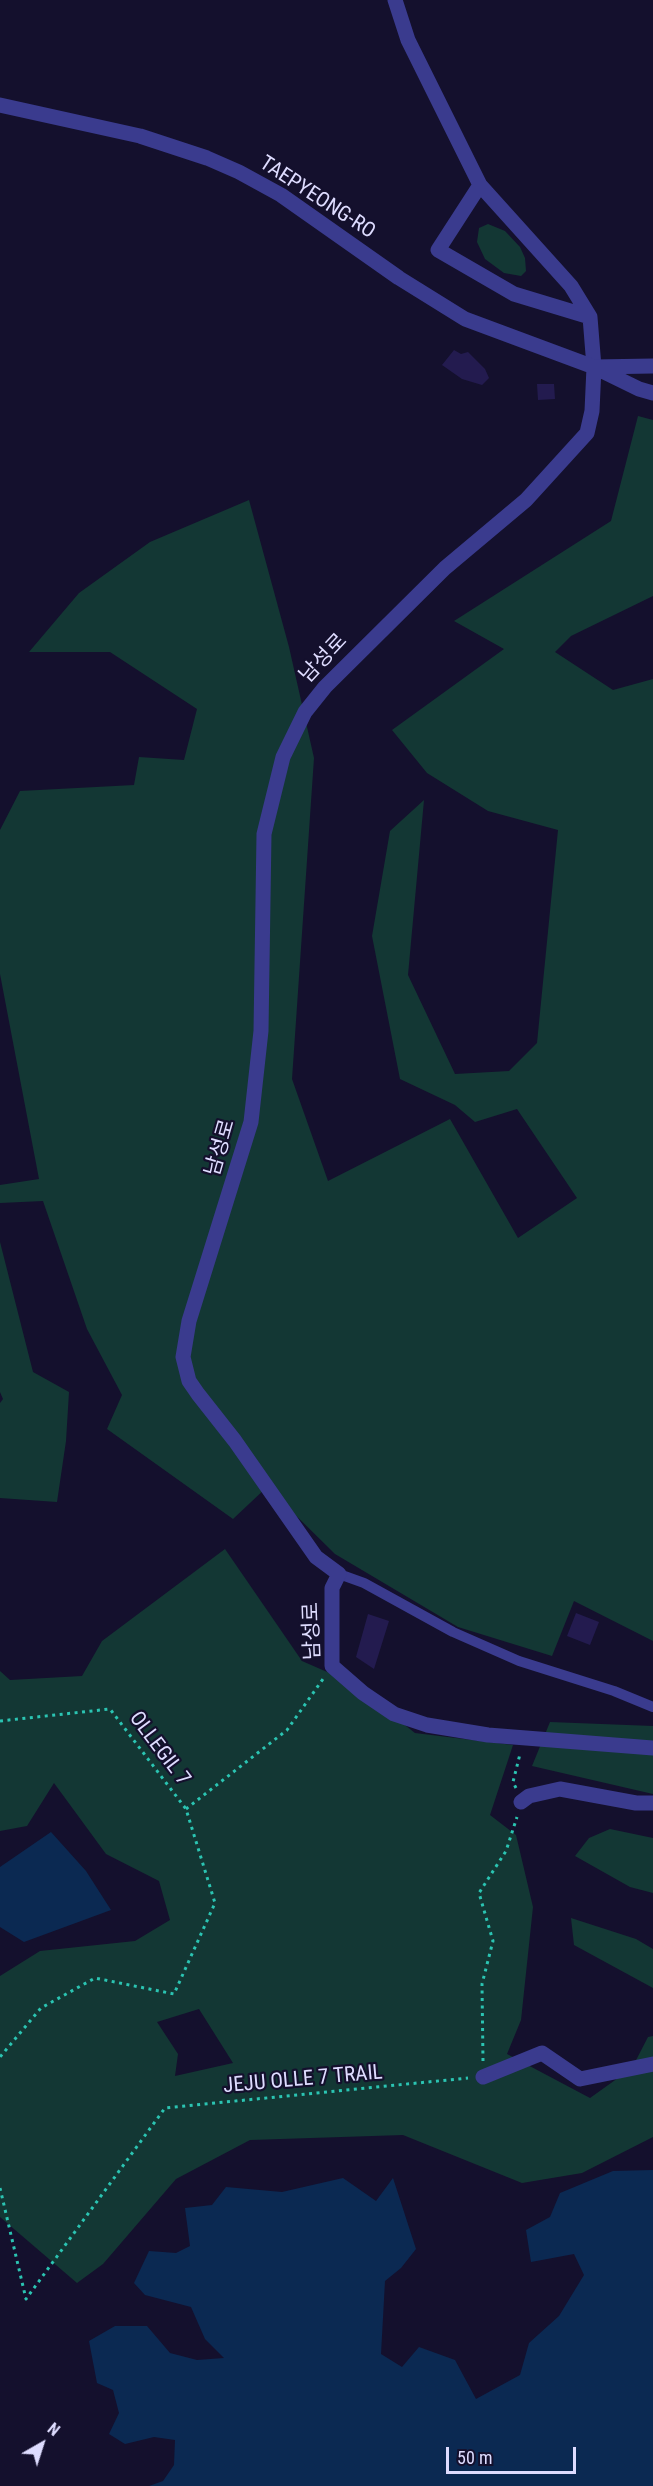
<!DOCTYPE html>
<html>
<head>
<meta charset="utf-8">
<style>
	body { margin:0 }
	#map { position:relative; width:653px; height:2486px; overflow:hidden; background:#14102d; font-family:"Roboto Condensed",sans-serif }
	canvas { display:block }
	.north { position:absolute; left:12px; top:2414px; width:60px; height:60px; -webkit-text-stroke:4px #14102d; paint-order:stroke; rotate:39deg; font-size:16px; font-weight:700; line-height:24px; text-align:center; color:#dedcff }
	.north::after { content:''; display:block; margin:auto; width:21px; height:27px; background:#dedcff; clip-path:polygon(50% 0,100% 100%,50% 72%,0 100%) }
	.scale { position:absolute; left:446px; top:2447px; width:130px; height:27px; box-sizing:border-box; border:3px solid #dedcff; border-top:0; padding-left:8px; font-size:18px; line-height:21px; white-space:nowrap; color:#dedcff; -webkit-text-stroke:4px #14102d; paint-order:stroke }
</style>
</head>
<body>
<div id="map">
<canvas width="653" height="2486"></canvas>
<div class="north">N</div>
<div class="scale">50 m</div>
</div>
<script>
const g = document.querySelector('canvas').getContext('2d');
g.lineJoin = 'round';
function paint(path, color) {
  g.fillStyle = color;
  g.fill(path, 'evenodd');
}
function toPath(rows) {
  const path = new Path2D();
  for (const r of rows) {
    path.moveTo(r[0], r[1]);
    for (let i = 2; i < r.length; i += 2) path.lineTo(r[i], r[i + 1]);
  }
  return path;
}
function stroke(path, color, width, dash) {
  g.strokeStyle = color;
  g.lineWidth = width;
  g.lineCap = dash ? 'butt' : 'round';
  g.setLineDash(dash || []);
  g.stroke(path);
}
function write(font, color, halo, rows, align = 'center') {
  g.font = font + ' "Roboto Condensed","Noto Sans KR",sans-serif';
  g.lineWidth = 4.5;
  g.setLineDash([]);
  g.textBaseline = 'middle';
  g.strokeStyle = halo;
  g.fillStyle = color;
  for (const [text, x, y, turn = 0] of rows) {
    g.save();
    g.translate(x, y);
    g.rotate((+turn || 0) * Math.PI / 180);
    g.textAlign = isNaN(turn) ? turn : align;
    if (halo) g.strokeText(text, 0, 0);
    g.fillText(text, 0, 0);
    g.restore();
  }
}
paint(toPath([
	[488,224,505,231,520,247,525,258,526,271,521,276,504,273,485,259,477,242,479,228],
	[638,416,653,420,653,596,571,636,555,652,613,690,653,679,653,1641,574,1601,552,1656,458,1627,335,1554,267,1487,233,1519,107,1429,122,1395,87,1329,43,1201,0,1203,0,1185,39,1179,0,974,0,830,20,791,134,785,139,757,184,760,197,709,110,652,29,652,79,593,150,542,249,500,289,647,314,758,292,1079,328,1181,450,1119,518,1238,577,1198,517,1109,475,1122,455,1105,400,1079,372,936,390,831,424,800,408,975,455,1074,509,1071,537,1043,558,830,488,811,427,773,392,730,504,649,454,621,611,521],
	[0,1242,33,1372,69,1392,66,1441,57,1502,0,1498,0,1403,3,1399,0,1392],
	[225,1549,302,1661,350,1682,415,1733,513,1745,490,1815,516,1835,533,1907,521,2020,507,2054,590,2098,632,2068,648,2037,653,2036,653,2137,582,2173,522,2183,403,2135,250,2140,176,2179,103,2264,77,2283,0,2217,0,1976,40,1951,135,1941,170,1920,159,1881,106,1854,54,1783,27,1826,0,1831,0,1671,10,1680,82,1676,102,1641],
	[199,2009,233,2063,175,2076,178,2054,157,2022],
	[550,1722,653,1726,653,1794,532,1766],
	[610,1829,653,1838,653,1893,630,1887,575,1856,589,1838],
	[571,1918,636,1939,653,1949,653,1988,574,1945]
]), '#133734');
paint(toPath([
	[51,1832,86,1871,111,1910,24,1942,0,1927,0,1867],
	[653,2170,653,2486,149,2486,163,2481,174,2465,175,2440,154,2437,125,2444,109,2434,119,2413,113,2390,97,2383,89,2341,115,2326,147,2326,170,2353,197,2360,224,2358,205,2339,191,2307,145,2295,134,2283,149,2251,176,2253,190,2246,185,2208,212,2205,226,2187,282,2192,343,2178,376,2201,393,2178,416,2249,401,2268,385,2281,381,2354,402,2367,419,2347,455,2360,476,2399,520,2375,529,2343,559,2316,584,2275,574,2254,531,2262,526,2230,550,2217,560,2193,613,2171]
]), '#0b2952');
paint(toPath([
	[454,350,461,354,468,352,485,369,489,378,482,385,462,379,442,365],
	[537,384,554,384,555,399,538,400],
	[576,1613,599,1622,590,1645,567,1636],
	[368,1614,389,1621,374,1669,356,1657]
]), '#231b4f');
stroke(toPath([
	[0,1721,110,1709,186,1809,215,1903,174,1994,95,1978,41,2008,0,2057],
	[516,1788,513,1782,520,1754],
	[186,1809,287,1730,323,1679],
	[483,2061,482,1984,493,1941,479,1893,506,1851,517,1817],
	[0,2188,26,2299,165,2108,468,2078]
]), '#2bc4b2', 3, [3, 4.5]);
stroke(toPath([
	[339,1574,364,1583,453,1632,519,1661,614,1691,653,1707]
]), '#3a3b8e', 10);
stroke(toPath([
	[395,0,408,40,480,185,571,286,590,317,594,367],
	[480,185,438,250,514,294,590,317],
	[521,1802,529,1796,560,1789,636,1803,653,1803],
	[483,2077,542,2053,580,2079,653,2064]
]), '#3a3b8e', 15);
stroke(toPath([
	[0,105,140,136,207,158,239,172,281,195,399,278,465,319,594,367,639,389,653,393],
	[594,367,592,411,587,433,526,500,445,568,325,687,305,712,283,757,264,834,261,1031,251,1122,189,1321,183,1357,189,1381,198,1394,235,1441,316,1557,339,1574,332,1588,332,1666,363,1693,394,1714,427,1725,488,1735,653,1748],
	[594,367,653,366]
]), '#3a3b8e', 15);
write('21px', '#dedcff', '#14102d', [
	["TAEPYEONG-RO",317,198,33],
	["남성로",324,659,-47],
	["남성로",221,1148,-74],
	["남성로",313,1631,-92],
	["OLLEGIL 7",159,1749,53],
	["JEJU OLLE 7 TRAIL",303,2080,-5]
]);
</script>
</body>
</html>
